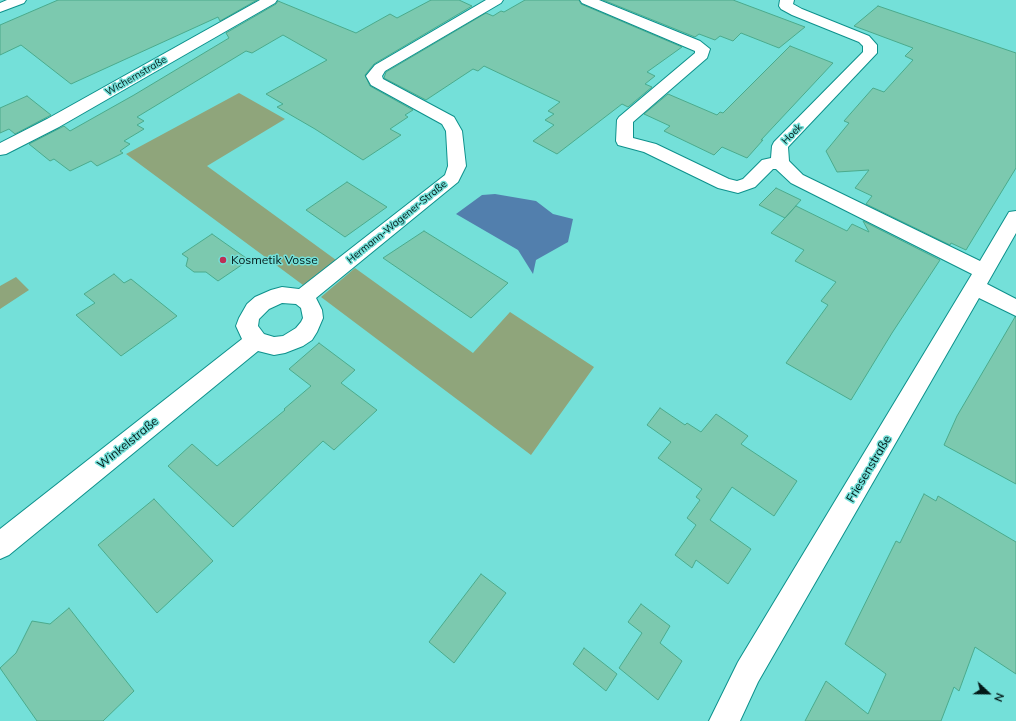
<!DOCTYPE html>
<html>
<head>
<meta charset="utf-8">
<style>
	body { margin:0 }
	#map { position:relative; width:1016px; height:721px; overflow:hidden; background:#74e0d9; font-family:Mulish,sans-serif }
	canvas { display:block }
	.north { position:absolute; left:968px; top:673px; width:40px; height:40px; -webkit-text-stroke:3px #74e0d9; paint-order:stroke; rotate:112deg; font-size:11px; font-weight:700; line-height:16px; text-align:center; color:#021817 }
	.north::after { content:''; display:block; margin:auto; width:14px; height:18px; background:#021817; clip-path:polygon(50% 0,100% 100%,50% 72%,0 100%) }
</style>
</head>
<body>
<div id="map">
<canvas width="1016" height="721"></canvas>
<div class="north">N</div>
</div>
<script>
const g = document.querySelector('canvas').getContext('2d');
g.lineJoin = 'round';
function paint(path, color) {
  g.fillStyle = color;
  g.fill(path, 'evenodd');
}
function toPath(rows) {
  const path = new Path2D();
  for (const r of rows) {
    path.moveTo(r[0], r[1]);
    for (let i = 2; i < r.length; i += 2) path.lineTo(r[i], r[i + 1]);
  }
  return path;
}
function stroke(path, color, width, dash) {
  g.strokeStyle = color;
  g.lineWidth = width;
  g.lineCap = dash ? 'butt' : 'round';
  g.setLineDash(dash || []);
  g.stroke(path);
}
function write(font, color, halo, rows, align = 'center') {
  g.font = font + ' Mulish,sans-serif';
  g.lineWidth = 3;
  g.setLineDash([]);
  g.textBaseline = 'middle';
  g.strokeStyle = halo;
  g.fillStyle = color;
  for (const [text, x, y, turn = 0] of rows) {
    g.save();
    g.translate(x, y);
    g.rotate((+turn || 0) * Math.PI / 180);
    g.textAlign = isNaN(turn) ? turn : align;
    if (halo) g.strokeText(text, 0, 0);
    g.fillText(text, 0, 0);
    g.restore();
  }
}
paint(toPath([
	[239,93,285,119,207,166,336,260,303,285,126,154],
	[355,268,473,353,510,312,594,367,531,455,321,297],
	[16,277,29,290,0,309,0,286]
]), '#8fa57b');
paint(toPath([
	[495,194,536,201,553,214,573,219,568,242,536,260,533,274,518,250,456,214,482,195]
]), '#527fad');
const building = toPath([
	[58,0,257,0,220,21,218,17,71,84,21,45,0,55,0,25,58,0],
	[431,0,459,0,472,6,374,64,365,75,370,86,413,110,405,115,408,117,390,129,401,135,363,160,315,129,277,107,283,104,266,94,327,60,283,35,252,53,246,51,137,117,144,121,137,125,144,129,124,141,130,144,120,151,123,153,97,166,91,161,70,171,54,159,50,161,29,144,64,126,70,131,134,95,229,38,226,33,276,4,278,1,356,33,390,14,397,18,431,0],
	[525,0,579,0,581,4,682,47,647,72,655,76,645,84,652,87,628,107,622,104,557,154,533,141,554,125,545,120,554,114,548,111,560,102,484,66,478,71,473,69,426,100,384,78,386,72,486,13,493,16,501,11,504,12,525,0],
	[603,0,733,0,805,27,779,48,741,33,733,41,720,36,715,40,699,34,695,37,603,0],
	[878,6,1016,53,1016,168,966,250,951,243,950,245,866,204,872,196,855,188,869,170,837,172,826,151,849,123,844,121,873,88,884,92,913,60,905,56,913,48,854,26,878,6],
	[790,46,833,63,761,140,763,140,747,158,722,147,714,155,664,131,670,126,644,114,668,94,717,115,720,112,723,113,790,46],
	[27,96,51,115,15,134,9,129,0,133,0,108,27,96],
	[347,182,387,207,345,237,306,210,347,182],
	[776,188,801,200,785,218,759,205,776,188],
	[796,206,847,231,852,224,869,232,863,221,940,260,892,333,851,400,786,363,828,305,821,301,836,282,795,261,804,250,771,233,796,206],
	[424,231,508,283,471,318,383,258,424,231],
	[212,234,249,260,218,281,206,272,194,272,186,266,188,258,182,254,212,234],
	[114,274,124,283,131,279,177,316,121,356,76,315,95,303,84,294,114,274],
	[1015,317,1016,317,1016,484,944,445,957,416,1015,317],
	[319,343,355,370,341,383,377,410,334,450,323,441,233,527,168,466,192,444,217,466,285,410,284,409,311,386,289,369,319,343],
	[660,408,685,425,687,423,701,432,716,414,748,436,741,444,797,481,774,516,732,487,710,520,751,549,728,584,696,560,692,568,675,555,696,525,687,518,700,500,696,497,702,489,658,458,671,442,647,425,660,408],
	[924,494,936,501,938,496,1016,542,1016,674,975,647,959,691,954,687,941,721,805,721,826,681,868,714,886,674,845,644,896,541,900,543,924,494],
	[154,499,213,561,157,613,98,545,154,499],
	[481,574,506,593,454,663,429,642,481,574],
	[641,604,670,626,660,643,682,661,658,700,619,668,642,633,628,622,641,604],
	[69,608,134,691,103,721,37,721,0,668,16,653,32,621,50,624,69,608],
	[584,648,617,674,606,691,573,664,584,648]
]);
paint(building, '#7cc9af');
stroke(building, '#4baa8c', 1);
const minor = toPath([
	[7,0,26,0,24,3,0,12,0,3,7,0],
	[260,0,277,0,275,3,59,127,6,154,0,155,0,143,47,119,260,0],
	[486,0,503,0,501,3,385,71,382,76,383,79,454,117,462,131,466,166,458,182,316,298,322,310,323,318,317,332,312,340,303,346,285,353,274,355,258,351,9,555,0,559,0,529,242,339,236,326,239,318,247,304,255,297,271,290,282,287,299,289,445,175,448,166,446,131,442,124,371,85,366,76,375,65,486,0],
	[282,303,296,304,301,308,303,318,301,322,296,328,283,336,274,337,264,334,258,326,259,319,269,309,282,303],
	[580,0,599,0,700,41,710,49,707,58,633,122,633,138,656,144,729,179,737,181,743,179,762,160,771,158,772,146,774,142,863,52,863,46,859,42,792,15,781,9,779,6,780,0,794,0,793,4,802,9,869,36,877,45,877,53,788,147,789,161,803,175,980,261,1009,212,1016,211,1016,233,987,284,1016,299,1016,316,979,298,758,682,740,721,709,721,738,662,972,274,791,183,776,169,773,169,755,187,738,193,718,188,644,152,618,145,616,141,617,120,619,117,695,53,695,51,582,3,580,0]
]);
stroke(minor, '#0d918c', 2);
paint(minor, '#fff');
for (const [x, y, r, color] of [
	[223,260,4,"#bd2e55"]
]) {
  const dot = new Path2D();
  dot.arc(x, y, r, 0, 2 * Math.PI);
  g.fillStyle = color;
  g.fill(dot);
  stroke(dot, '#74e0d9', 1.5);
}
write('10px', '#021817', '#74e0d9', [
	["Wichernstraße",136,76,-30],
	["Hoek",792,134,-46],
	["Hermann-Wagener-Straße",397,222,-39]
]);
write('12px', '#021817', '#74e0d9', [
	["Kosmetik Vosse",231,260]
], 'left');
write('12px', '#021817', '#74e0d9', [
	["Winkelstraße",128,443,-39],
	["Friesenstraße",869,469,-59]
]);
</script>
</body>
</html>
